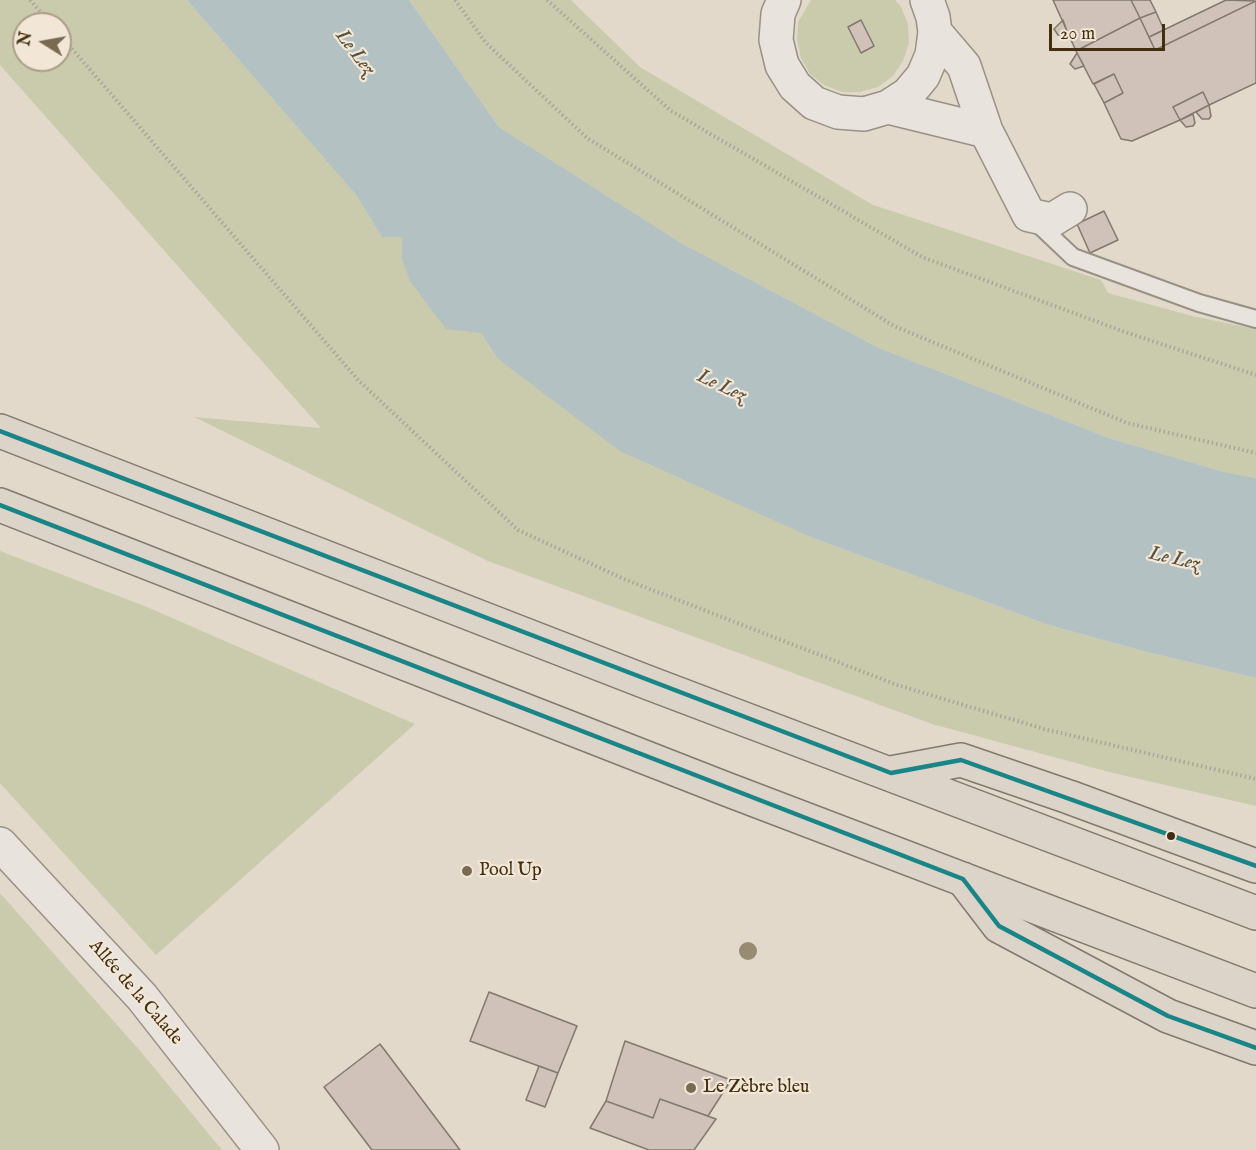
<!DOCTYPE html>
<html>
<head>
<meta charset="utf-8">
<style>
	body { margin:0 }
	#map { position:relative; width:1256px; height:1150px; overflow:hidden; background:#e2d9cb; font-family:"IM FELL English",serif }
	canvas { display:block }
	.north { position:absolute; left:12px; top:12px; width:60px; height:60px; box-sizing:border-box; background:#f2e7d7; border:2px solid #ac9d87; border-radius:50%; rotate:281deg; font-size:16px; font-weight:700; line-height:24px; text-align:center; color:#422e10 }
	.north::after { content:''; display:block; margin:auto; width:21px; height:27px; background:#7a6a51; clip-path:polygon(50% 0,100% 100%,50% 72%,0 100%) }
	.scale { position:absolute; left:1049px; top:24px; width:116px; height:27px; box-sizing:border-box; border:3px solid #422e10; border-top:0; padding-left:8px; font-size:18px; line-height:21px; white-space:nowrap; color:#422e10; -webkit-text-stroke:4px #f2e7d7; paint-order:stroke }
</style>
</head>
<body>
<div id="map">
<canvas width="1256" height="1150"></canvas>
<div class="north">N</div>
<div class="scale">20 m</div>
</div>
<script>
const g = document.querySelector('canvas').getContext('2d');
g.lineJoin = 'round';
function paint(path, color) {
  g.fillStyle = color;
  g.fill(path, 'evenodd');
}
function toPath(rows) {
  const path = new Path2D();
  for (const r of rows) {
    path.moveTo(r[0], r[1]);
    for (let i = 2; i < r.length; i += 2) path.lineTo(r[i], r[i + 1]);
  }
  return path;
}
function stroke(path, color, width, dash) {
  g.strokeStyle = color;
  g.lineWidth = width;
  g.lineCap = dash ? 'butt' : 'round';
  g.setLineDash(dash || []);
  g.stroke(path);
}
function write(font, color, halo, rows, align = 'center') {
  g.font = font + ' "IM FELL English",serif';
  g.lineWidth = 4.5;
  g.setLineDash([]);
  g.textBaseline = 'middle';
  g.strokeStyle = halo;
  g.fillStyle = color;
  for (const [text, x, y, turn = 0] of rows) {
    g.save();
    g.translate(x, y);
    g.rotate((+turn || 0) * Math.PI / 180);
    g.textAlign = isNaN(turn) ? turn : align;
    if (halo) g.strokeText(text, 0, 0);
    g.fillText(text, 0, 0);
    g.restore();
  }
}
paint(toPath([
	[0,0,187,0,356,195,382,237,402,237,402,259,481,333,498,359,813,538,1049,625,1143,651,1256,678,1256,806,1109,772,932,724,488,561,194,417,321,428,0,65],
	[24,24,60,24,60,60,24,60],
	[409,0,571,0,640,67,873,205,1101,280,1108,293,1192,316,1256,329,1256,478,1224,472,1109,438,879,348,681,243,499,127],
	[811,0,895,0,901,7,908,24,909,43,903,61,893,76,878,87,860,92,842,92,824,85,810,74,801,58,797,40,798,22],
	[0,551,147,607,415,724,156,955,0,783],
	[0,893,142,1053,222,1150,0,1150]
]), '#cacbad');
paint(toPath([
	[187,0,409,0,499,127,681,243,879,348,1109,438,1224,472,1256,478,1256,678,1143,651,1049,625,813,538,620,451,498,359,481,333,446,329,410,281,402,259,402,237,382,237,356,195]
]), '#b3c1c3');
const building = toPath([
	[1053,0,1131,0,1140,18,1076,51,1053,0],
	[1131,0,1150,0,1156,12,1140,18,1131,0],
	[1226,0,1256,1,1155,50,1149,37,1226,0],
	[1256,1,1256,83,1209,105,1203,92,1173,107,1180,120,1132,141,1121,139,1104,103,1123,93,1114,74,1093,84,1076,51,1140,18,1155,50,1256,1],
	[1156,12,1164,30,1149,37,1140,18,1156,12],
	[861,20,874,46,861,53,848,27,861,20],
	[1063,20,1068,34,1058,35,1054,29,1063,20],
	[1077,53,1084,66,1075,69,1070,64,1077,53],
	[1114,74,1123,93,1104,103,1094,84,1114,74],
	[1203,92,1209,105,1180,120,1173,107,1203,92],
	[1209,105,1211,116,1209,119,1202,119,1196,112,1209,105],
	[1193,114,1195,123,1193,126,1186,127,1180,120,1193,114],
	[1104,211,1118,240,1090,253,1077,224,1104,211],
	[489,992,577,1026,558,1073,470,1041,489,992],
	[625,1041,731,1080,708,1116,660,1099,653,1118,606,1101,625,1041],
	[380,1044,460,1150,372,1150,324,1087,380,1044],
	[539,1066,558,1073,545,1107,526,1100,539,1066],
	[660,1099,716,1119,694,1150,649,1150,590,1128,606,1101,653,1118,660,1099]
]);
paint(building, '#d0c2b9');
stroke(building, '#81796d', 1.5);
const service = toPath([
	[1036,222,1073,257,1199,303,1256,319]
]);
const minor = toPath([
	[784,0,778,14,776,40,782,65,795,86,814,103,838,112,864,114,888,107,908,94,923,76,932,55,935,32,933,17,927,0],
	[935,32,964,66,986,131,1029,215,1052,220,1070,209],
	[888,107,986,131]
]);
const tertiary = toPath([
	[0,844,142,997,262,1150]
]);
const primary = toPath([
	[0,431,649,683,1256,913],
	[0,505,726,789,1256,991],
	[891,773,961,760,1069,797,1256,866],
	[963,879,999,926,1168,1016,1256,1048]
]);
stroke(service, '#989185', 20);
stroke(minor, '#989185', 36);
stroke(tertiary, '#989185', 36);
stroke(primary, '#81796d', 36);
stroke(toPath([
	[30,0,51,24],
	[455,0,486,43,587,138,894,326,1127,423,1256,453],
	[547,0,671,111,922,257,1125,332,1256,375],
	[60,35,359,381,518,530,624,579,897,685,1044,729,1256,779]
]), '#aaa49b', 4, [1.5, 3]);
stroke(service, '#e8e3dd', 16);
stroke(minor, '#e8e3dd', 33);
stroke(tertiary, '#e8e3dd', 33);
stroke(primary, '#dcd4c8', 33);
stroke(toPath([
	[0,431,891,773,961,760,1256,866],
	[0,505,963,879,999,926,1168,1016,1256,1048]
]), '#1a8587', 4.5);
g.fillStyle = '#978b72';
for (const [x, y] of [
	[748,951]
]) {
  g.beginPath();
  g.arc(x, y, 9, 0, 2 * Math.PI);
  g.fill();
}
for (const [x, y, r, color] of [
	[1171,836,5,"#422e10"],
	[467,871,6,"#7a6a51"],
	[691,1088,6,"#7a6a51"]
]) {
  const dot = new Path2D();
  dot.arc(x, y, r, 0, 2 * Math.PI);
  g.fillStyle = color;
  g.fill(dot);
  stroke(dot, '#f2e7d7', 2);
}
write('18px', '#422e10', '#f2e7d7', [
	["Pool Up",479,871],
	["Le Zèbre bleu",703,1088]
], 'left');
write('18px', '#422e10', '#f2e7d7', [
	["Allée de la Calade",135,993,49]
]);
write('italic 20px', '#59503c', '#f2e7d7', [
	["Le Lez",354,53,53],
	["Le Lez",721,387,25],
	["Le Lez",1174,560,13]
]);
</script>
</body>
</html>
